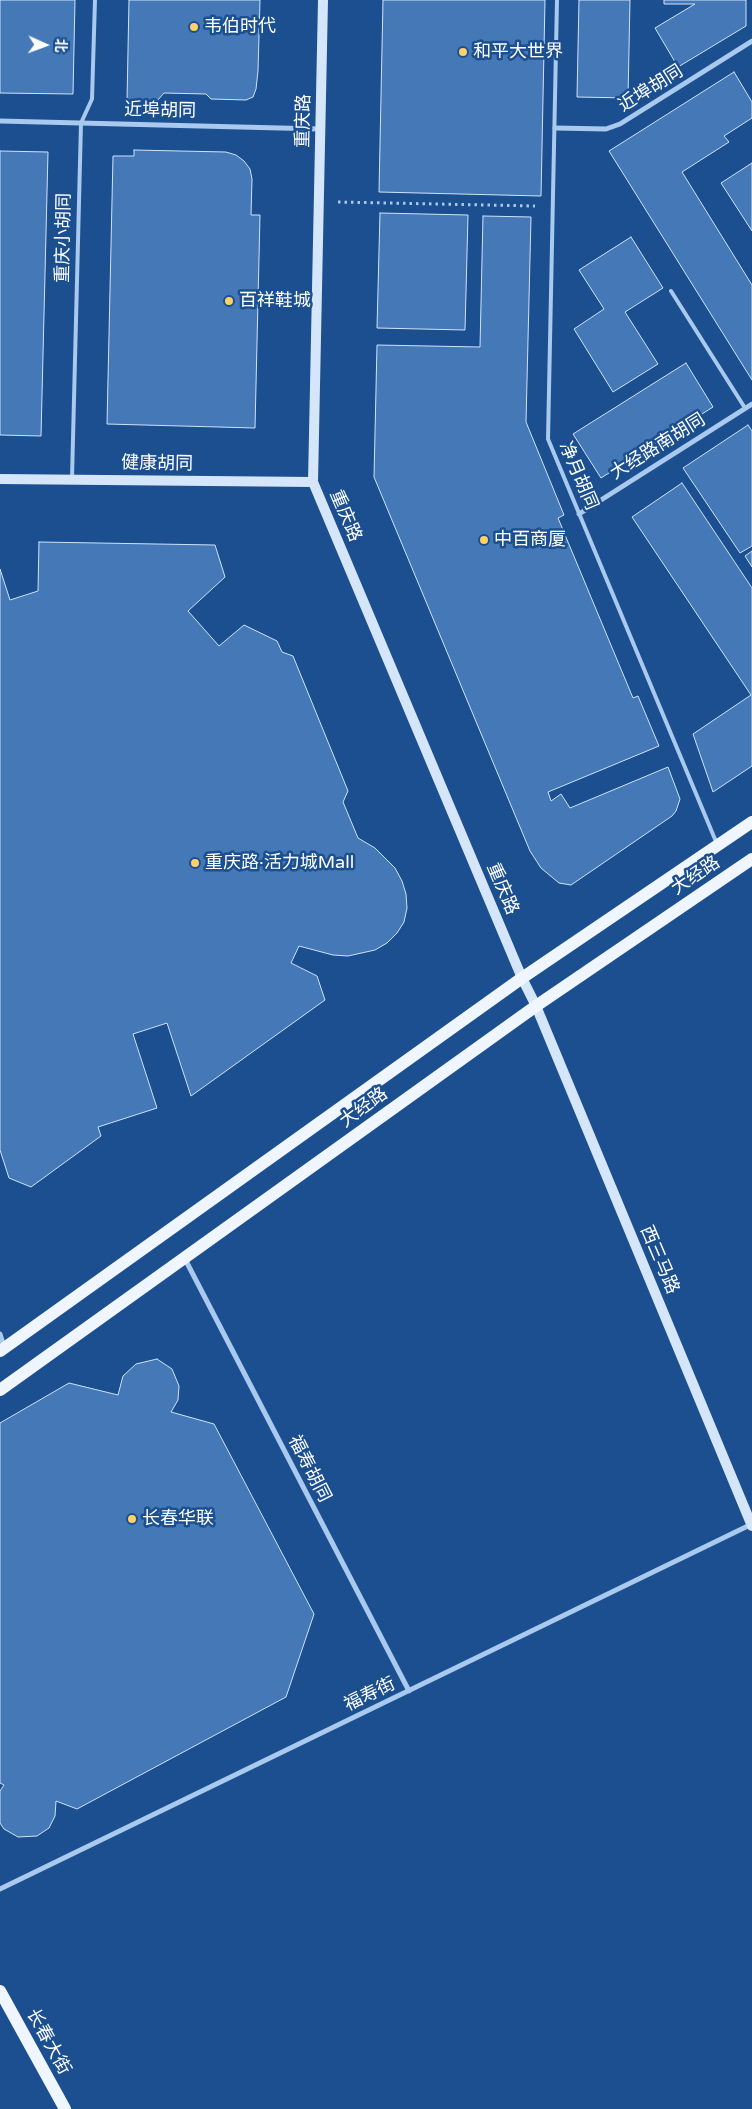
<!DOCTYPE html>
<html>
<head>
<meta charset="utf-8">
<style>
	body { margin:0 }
	#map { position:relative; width:752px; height:2109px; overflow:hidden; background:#1b4f8f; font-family:"Varela Round","Noto Sans SC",sans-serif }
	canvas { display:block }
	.north { position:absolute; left:20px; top:20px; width:50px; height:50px; -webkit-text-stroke:4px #1b4f8f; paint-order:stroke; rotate:92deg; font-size:14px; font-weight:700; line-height:20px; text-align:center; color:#fff }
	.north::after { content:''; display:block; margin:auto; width:18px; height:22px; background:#fff; clip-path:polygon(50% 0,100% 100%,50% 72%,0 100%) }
</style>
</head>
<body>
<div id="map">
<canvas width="752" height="2109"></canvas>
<div class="north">北</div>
</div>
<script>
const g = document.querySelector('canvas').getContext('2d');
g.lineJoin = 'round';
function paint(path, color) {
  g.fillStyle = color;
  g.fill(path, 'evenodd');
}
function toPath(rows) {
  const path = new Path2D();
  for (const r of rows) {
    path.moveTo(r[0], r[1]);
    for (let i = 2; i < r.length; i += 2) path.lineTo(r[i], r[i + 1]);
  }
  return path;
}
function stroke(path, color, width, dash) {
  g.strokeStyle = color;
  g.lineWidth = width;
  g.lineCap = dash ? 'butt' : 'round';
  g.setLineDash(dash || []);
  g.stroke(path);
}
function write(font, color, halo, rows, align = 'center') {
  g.font = font + ' "Varela Round","Noto Sans SC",sans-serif';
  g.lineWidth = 5;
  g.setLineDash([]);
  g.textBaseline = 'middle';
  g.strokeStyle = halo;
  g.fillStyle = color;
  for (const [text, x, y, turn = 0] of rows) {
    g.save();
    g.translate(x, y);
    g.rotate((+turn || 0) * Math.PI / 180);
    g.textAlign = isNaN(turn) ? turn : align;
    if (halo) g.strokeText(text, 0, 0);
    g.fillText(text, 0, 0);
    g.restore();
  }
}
const building = toPath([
	[0,0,75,0,73,94,0,93,0,0],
	[129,0,260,0,258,71,256,89,253,97,246,100,211,99,206,94,164,93,157,101,127,101,129,0],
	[383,0,545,0,541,196,379,192,383,0],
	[579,0,630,0,628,98,577,97,579,0],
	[664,0,746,0,746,26,678,67,655,28,695,4,664,4,664,0],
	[734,72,752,102,752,118,724,136,729,142,682,172,752,285,752,380,609,151,734,72],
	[134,150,226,152,236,155,244,161,250,169,252,179,251,215,260,215,255,428,107,424,113,156,134,156,134,150],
	[0,151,48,152,41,436,0,435,0,151],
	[752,163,752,231,721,183,752,163],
	[380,213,468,215,465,330,377,328,380,213],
	[483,216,531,217,526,422,564,515,558,518,633,698,638,696,659,746,548,792,551,801,561,794,570,808,668,767,680,799,676,811,672,816,571,885,559,883,541,868,530,851,374,477,377,345,480,347,483,216],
	[631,237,663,288,625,312,658,364,613,392,574,329,604,309,579,270,631,237],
	[686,363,713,407,601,478,573,434,686,363],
	[748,425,752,431,752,546,740,553,683,468,748,425],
	[682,483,752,588,752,766,713,792,693,734,751,695,632,517,682,483],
	[39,542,215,545,225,577,188,611,219,646,244,625,277,641,282,652,293,656,348,791,343,802,358,838,375,848,395,868,402,881,406,894,407,908,404,922,397,933,387,943,375,950,348,956,333,955,299,946,291,963,317,976,325,1000,191,1096,167,1023,133,1034,157,1108,98,1127,101,1136,31,1187,9,1178,0,1150,0,569,10,600,38,591,39,542],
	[752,551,752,567,745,556,752,551],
	[157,1359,172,1369,179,1386,178,1400,171,1412,214,1424,314,1614,286,1697,77,1809,56,1801,55,1816,49,1828,37,1836,18,1837,4,1829,0,1823,0,1791,4,1785,0,1783,0,1423,69,1383,118,1395,123,1376,136,1364,157,1359]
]);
paint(building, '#4478b7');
stroke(building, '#cfe3fa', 1);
stroke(toPath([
	[338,202,535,206]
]), '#a9c9ee', 3, [2.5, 4]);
stroke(toPath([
	[557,0,548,439,717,844],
	[671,291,745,408],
	[72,478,81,123,92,99,95,0]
]), '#a9c9ee', 4);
stroke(toPath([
	[0,121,320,129],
	[555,128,606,129,620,124,752,41],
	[579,514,752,404],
	[185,1259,409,1691],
	[0,1334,4,1347],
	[0,1889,752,1524]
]), '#a9c9ee', 5);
stroke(toPath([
	[323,0,313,482,522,978,536,1006,752,1526],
	[0,479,313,482]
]), '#d6e6fa', 10);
stroke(toPath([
	[0,1351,522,978,752,822],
	[0,1390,536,1006,752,859],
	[0,1991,65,2109]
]), '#f0f6ff', 12);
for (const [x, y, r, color] of [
	[194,27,5,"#ffd166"],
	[463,52,5,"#ffd166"],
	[229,301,5,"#ffd166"],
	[484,540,5,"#ffd166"],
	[195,863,5,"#ffd166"],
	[132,1519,5,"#ffd166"]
]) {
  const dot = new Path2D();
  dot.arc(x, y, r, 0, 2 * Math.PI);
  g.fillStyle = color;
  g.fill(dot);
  stroke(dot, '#1b4f8f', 2);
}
write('18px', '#fff', '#1b4f8f', [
	["韦伯时代",204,27],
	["和平大世界",473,52],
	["百祥鞋城",239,301],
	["中百商厦",494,540],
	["重庆路·活力城Mall",205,863],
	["长春华联",142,1519]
], 'left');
write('18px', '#fff', '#1b4f8f', [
	["近埠胡同",651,89,-32],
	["近埠胡同",160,111,1],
	["重庆路",304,121,-89],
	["重庆小胡同",64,238,-89],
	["大经路南胡同",658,447,-32],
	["健康胡同",157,464,1],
	["净月胡同",578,476,67],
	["重庆路",345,516,67],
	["大经路",696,876,-34],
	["重庆路",502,889,67],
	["大经路",364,1108,-36],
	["西三马路",659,1260,67],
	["福寿胡同",309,1469,63],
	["福寿街",370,1695,-26],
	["长春大街",48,2042,61]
]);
</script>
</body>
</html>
